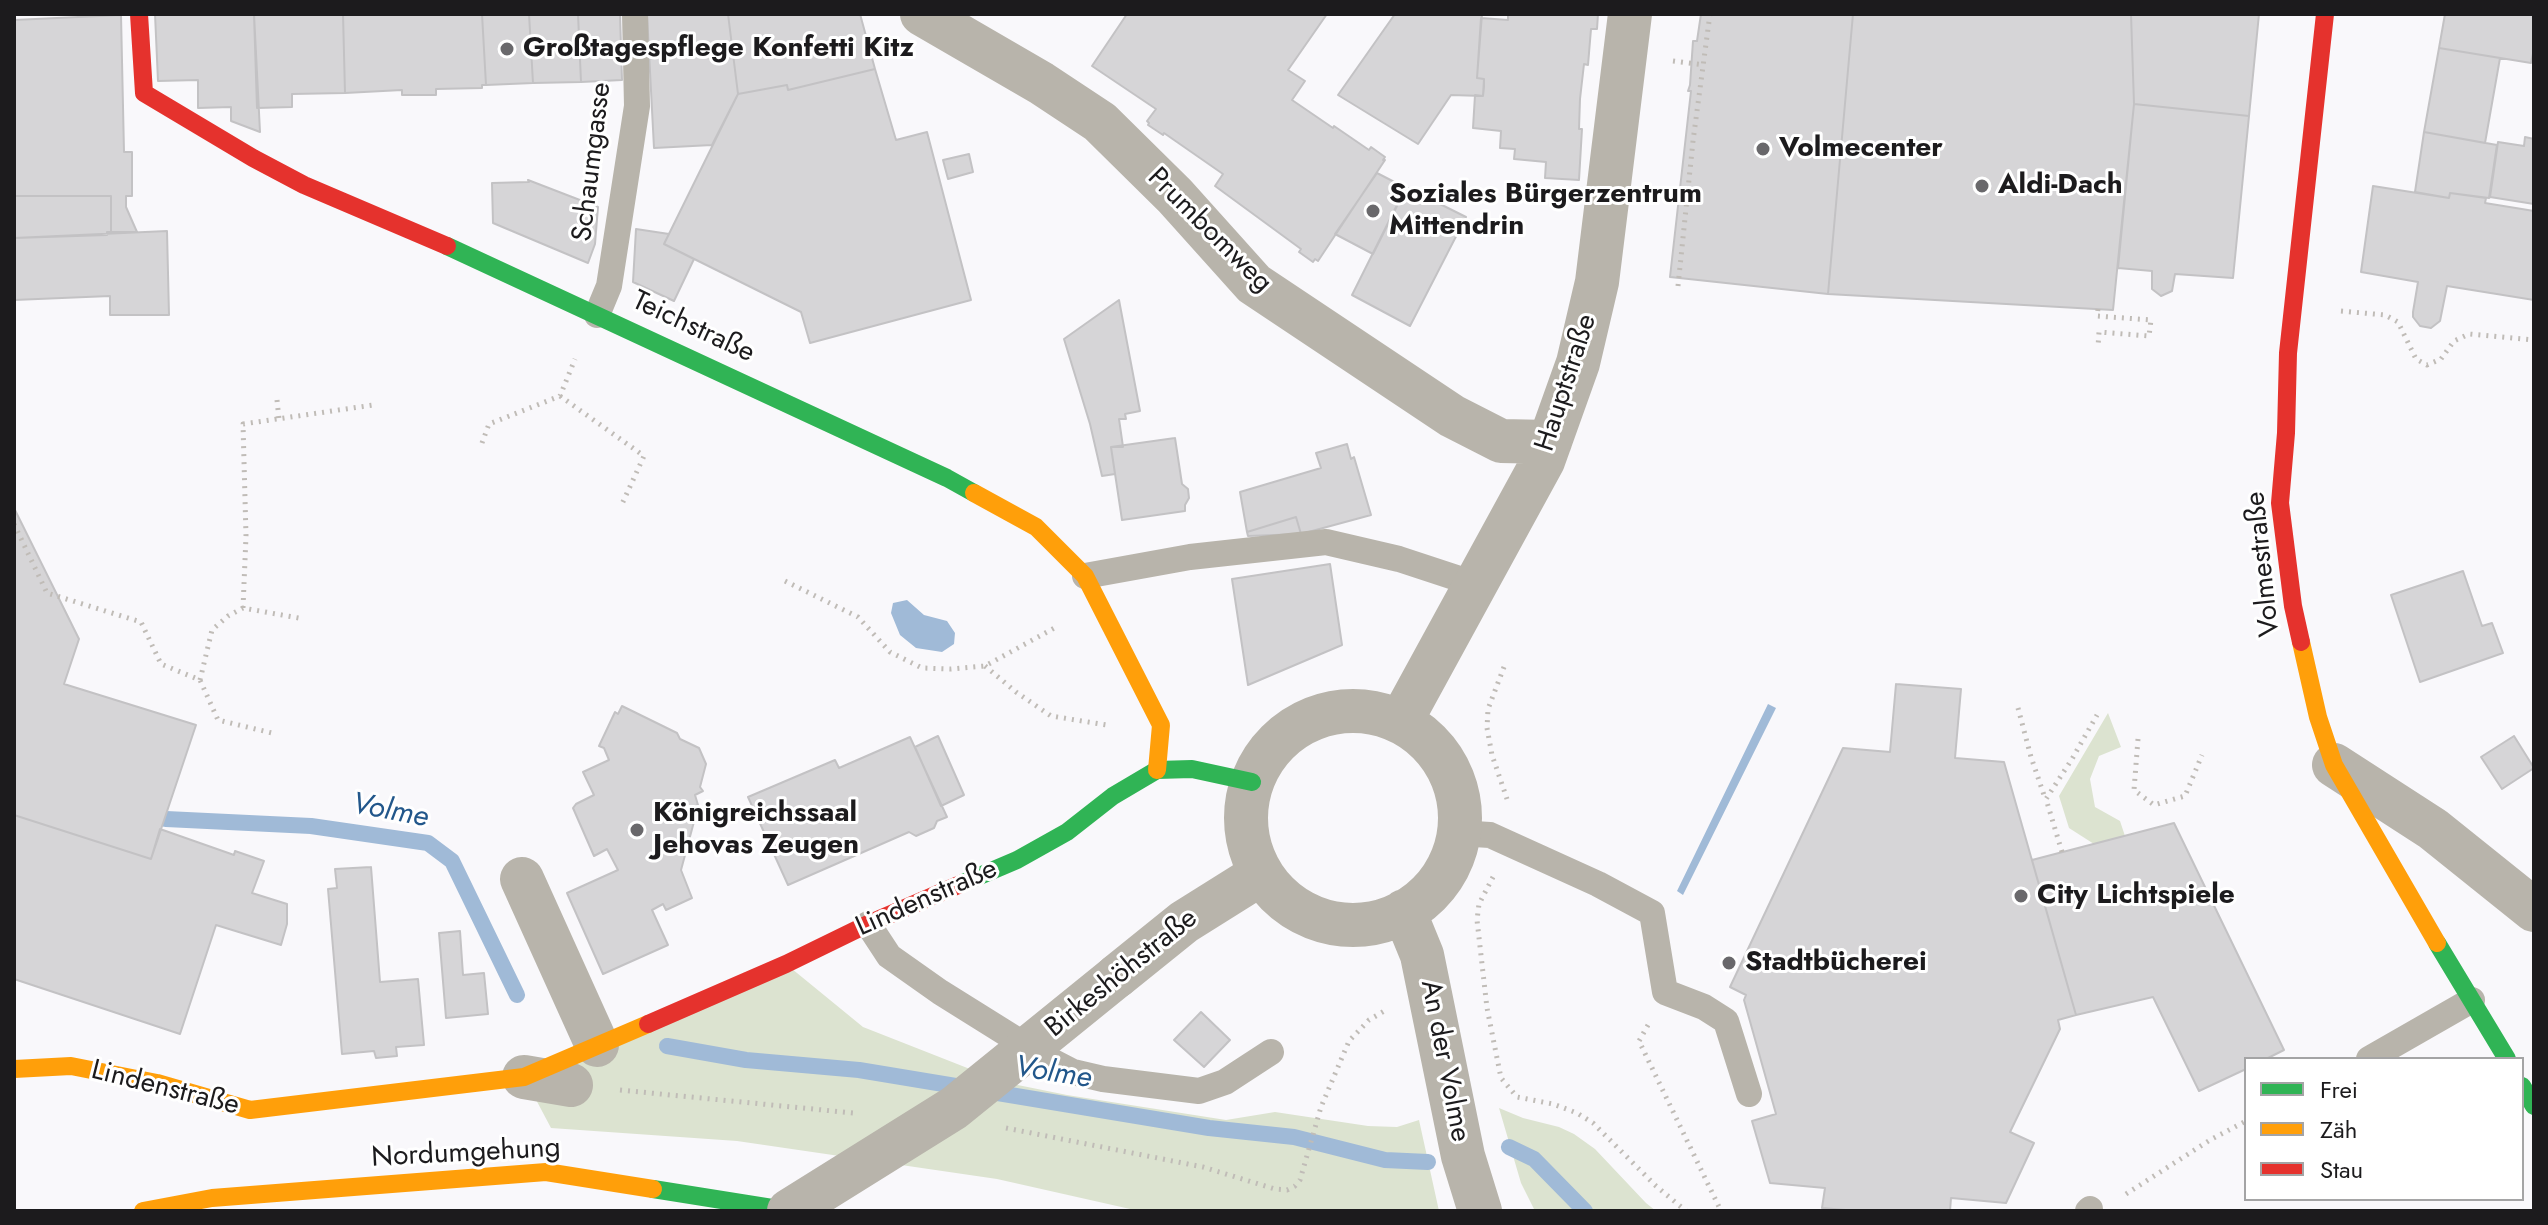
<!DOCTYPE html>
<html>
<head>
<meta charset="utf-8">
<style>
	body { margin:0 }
	#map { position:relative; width:2548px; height:1225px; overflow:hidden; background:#f9f8fb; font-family:Jost,sans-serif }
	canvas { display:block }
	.frame { position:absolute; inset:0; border:16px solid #1c1b1d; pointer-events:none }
	.legend { position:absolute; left:2244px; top:1057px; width:280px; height:144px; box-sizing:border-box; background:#fff; border:2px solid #a4a4a5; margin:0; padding:10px 14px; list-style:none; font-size:24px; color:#1c1b1d }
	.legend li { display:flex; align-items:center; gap:16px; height:40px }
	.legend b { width:40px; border:2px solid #a4a4a5 }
</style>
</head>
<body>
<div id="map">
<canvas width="2548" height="1225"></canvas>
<div class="frame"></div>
<ul class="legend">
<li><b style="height:10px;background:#30b455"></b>Frei</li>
<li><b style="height:10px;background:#ff9f0a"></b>Zäh</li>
<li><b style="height:10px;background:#e5322d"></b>Stau</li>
</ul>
</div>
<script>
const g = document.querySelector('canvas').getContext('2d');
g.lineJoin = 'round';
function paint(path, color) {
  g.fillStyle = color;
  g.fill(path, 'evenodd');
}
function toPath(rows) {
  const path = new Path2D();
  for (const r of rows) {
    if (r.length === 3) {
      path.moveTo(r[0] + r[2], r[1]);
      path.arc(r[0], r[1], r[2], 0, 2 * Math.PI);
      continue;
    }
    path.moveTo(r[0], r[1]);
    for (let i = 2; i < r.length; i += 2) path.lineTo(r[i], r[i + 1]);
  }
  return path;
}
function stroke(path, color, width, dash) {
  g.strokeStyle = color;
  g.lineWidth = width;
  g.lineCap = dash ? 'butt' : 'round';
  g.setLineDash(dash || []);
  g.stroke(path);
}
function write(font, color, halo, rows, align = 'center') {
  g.font = font + ' Jost,sans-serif';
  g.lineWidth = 6;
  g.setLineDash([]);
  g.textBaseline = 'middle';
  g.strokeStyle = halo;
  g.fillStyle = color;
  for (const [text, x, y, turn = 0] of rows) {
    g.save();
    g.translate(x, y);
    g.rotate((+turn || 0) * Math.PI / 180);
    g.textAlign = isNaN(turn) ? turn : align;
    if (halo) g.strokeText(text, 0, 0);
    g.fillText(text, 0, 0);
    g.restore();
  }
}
paint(toPath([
	[2108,713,2121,747,2099,756,2090,779,2095,807,2120,821,2125,836,2094,844,2069,828,2059,796],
	[786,964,863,1027,1003,1082,1067,1095,1226,1120,1275,1112,1368,1126,1397,1127,1419,1120,1439,1211,1139,1211,997,1179,737,1141,551,1128,524,1077],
	[1499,1108,1523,1118,1559,1127,1574,1134,1595,1149,1646,1203,1656,1211,1535,1211,1521,1183]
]), '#dce3d0');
paint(toPath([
	[907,600,924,615,947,621,955,633,954,644,942,652,916,648,900,635,891,613,893,603],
	[1768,704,1776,708,1683,895,1677,891]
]), '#a0bad7');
stroke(toPath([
	[166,819,311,826,428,843,452,861,517,995],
	[667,1046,746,1060,859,1070,1209,1128,1294,1137,1385,1160,1428,1162],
	[1509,1147,1534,1159,1585,1211]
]), '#a0bad7', 16);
const building = toPath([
	[155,14,254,14,260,132,231,121,231,107,198,108,198,80,158,81,155,14],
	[254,14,343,14,345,93,292,94,292,107,257,108,254,14],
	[343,14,482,14,486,85,482,85,482,88,436,89,436,95,402,95,402,90,345,93,343,14],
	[482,14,529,14,533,83,486,85,482,14],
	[529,14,578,14,581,82,533,83,529,14],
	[578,14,620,14,622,80,581,82,578,14],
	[647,14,728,14,738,94,712,145,654,148,647,14],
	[728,14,860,14,875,69,788,90,787,85,738,94,728,14],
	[1127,14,1327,14,1288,70,1305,81,1292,100,1333,128,1334,126,1369,150,1371,147,1385,157,1383,160,1385,160,1318,261,1315,259,1313,262,1299,252,1301,249,1215,186,1223,174,1164,133,1163,135,1148,125,1149,123,1147,121,1156,109,1092,66,1127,14],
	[1395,14,1482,14,1477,78,1484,79,1483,96,1451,95,1418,144,1338,95,1395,14],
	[1508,14,1598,14,1597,29,1591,29,1588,65,1584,64,1580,99,1579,129,1582,129,1579,180,1545,178,1546,162,1514,159,1515,149,1500,148,1501,131,1473,128,1475,95,1483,96,1484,87,1484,79,1477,78,1481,18,1508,20,1508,14],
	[1701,14,1853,14,1828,294,1670,277,1691,91,1688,91,1690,85,1693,41,1697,41,1701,14],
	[1853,14,2131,14,2134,104,2113,310,1828,294,1853,14],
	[2131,14,2259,14,2249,116,2134,104,2131,14],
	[2445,14,2534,14,2534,49,2531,63,2439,48,2445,14],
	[121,15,124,152,132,152,132,196,126,196,126,207,137,232,111,232,111,196,14,196,14,20,121,15],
	[2439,48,2500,58,2485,143,2424,132,2439,48],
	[875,69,896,140,927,132,971,300,810,343,801,312,664,244,738,94,787,85,788,90,875,69],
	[2134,104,2249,116,2233,278,2175,274,2172,291,2161,296,2152,289,2152,271,2118,268,2134,104],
	[2424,132,2497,145,2489,198,2450,193,2449,198,2415,192,2424,132],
	[2525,137,2534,139,2534,204,2490,197,2498,142,2524,146,2525,137],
	[969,154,973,172,948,179,943,160,969,154],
	[1377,173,1406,188,1373,254,1335,234,1377,173],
	[528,180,598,207,595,244,588,263,493,223,492,183,529,182,528,180],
	[2373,186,2449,198,2450,193,2486,198,2485,203,2534,211,2534,300,2447,286,2440,321,2431,328,2420,326,2413,317,2413,312,2418,282,2361,272,2373,186],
	[1406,187,1466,217,1410,326,1352,295,1406,187],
	[14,196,111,196,111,232,107,232,107,235,14,238,14,196],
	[636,229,669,234,664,244,694,259,674,301,633,282,636,229],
	[167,231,169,315,110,315,110,296,14,300,14,238,167,231],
	[1119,300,1140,411,1125,414,1126,419,1119,419,1123,447,1111,447,1115,474,1102,476,1090,424,1064,339,1119,300],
	[1175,438,1182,484,1188,489,1189,498,1185,505,1185,511,1122,520,1111,447,1175,438],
	[1347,444,1351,459,1354,457,1371,515,1301,534,1296,517,1247,532,1240,492,1321,468,1316,453,1347,444],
	[14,508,79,639,64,684,196,725,151,859,14,815,14,508],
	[1296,517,1301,534,1248,536,1247,532,1296,517],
	[1330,564,1342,645,1248,685,1232,579,1330,564],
	[2463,571,2482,626,2492,623,2503,653,2420,682,2391,595,2463,571],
	[1896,684,1961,689,1955,758,2004,762,2076,1015,2058,1020,2060,1029,2010,1132,2034,1143,2006,1203,1951,1198,1950,1211,1857,1211,1822,1208,1825,1188,1770,1183,1752,1121,1776,1114,1744,1000,1746,995,1730,987,1843,748,1890,752,1896,684],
	[622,706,677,733,680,739,699,748,706,764,700,787,703,791,695,795,698,805,691,808,695,818,681,870,692,898,666,910,663,904,652,910,668,945,603,974,567,893,618,870,607,849,594,856,573,808,576,804,594,795,583,772,609,760,604,748,599,746,615,712,618,714,622,706],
	[938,736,964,795,941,806,915,747,938,736],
	[2514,736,2534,768,2502,789,2481,757,2514,736],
	[910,737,947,817,937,821,934,828,916,836,909,832,788,885,748,797,835,760,839,768,910,737],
	[14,815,151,859,160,829,234,855,235,851,264,861,252,893,287,904,287,924,281,945,216,925,180,1034,14,979,14,815],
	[2174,823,2284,1050,2266,1059,2246,1059,2246,1069,2199,1091,2153,997,2076,1015,2032,860,2174,823],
	[371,867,380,982,418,979,424,1045,396,1047,397,1056,376,1058,374,1051,342,1054,328,889,337,888,335,869,371,867],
	[460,931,463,975,484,973,488,1014,446,1018,439,933,460,931],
	[1201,1012,1230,1040,1204,1067,1174,1040,1201,1012]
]);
paint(building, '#d6d5d7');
stroke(building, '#c3c2c4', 2);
stroke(toPath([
	[1673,61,1704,65],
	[1678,286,1693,141,1710,14],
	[2098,309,2097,316,2151,320,2149,336,2099,332,2098,347],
	[2341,311,2385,315,2398,322,2416,359,2427,365,2441,359,2454,341,2469,334,2534,340],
	[560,396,644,456,622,504],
	[277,400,279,419],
	[482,443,489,424,560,396,575,359],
	[14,524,47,593,141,622,161,664,200,680,218,720,272,733],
	[785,581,858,617,890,652,922,668,951,669,985,666,1058,626],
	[243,608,246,536,243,424,373,405],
	[985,666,1016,692,1051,716,1107,725],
	[1504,667,1488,709,1487,728,1492,755,1507,799],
	[200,680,212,630,228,616,243,608,304,619],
	[2018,708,2031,757,2045,798],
	[2138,739,2134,790,2154,805,2185,796,2202,755],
	[2062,852,2046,799,2072,759,2097,715],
	[1493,877,1479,904,1477,920,1487,1008,1501,1078,1517,1097,1553,1104,1577,1113,1593,1123,1656,1186,1686,1211],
	[1648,1025,1639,1041,1721,1211],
	[620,1090,853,1113],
	[1006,1128,1203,1167,1275,1189,1287,1190,1295,1186,1300,1180,1321,1107,1349,1041,1369,1020,1386,1010],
	[2126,1194,2210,1140,2246,1121]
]), '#c0bcb7', 5, [2, 6]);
stroke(toPath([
	[597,315,609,286,637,106,635,14],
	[1085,576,1190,557,1326,542,1399,559,1475,584],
	[1458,833,1490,835,1598,884,1652,913,1665,992,1704,1007,1726,1021,1749,1094],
	[868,924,889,956,940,992,1044,1057,1073,1072,1103,1079,1199,1091,1225,1082,1271,1052],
	[2369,1059,2472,1000],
	[2088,1211,2090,1209]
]), '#b8b4ab', 26);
stroke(toPath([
	[922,14,1041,83,1100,122,1175,196,1254,284,1452,416,1501,441,1550,442],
	[1353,818,107],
	[1402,719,1543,461,1578,363,1597,282,1630,14],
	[2334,765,2433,829,2534,910],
	[522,879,597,1045],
	[1404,911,1422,955,1463,1156,1480,1211],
	[1117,976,1184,922,1259,875],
	[524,1077,571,1085]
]), '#b8b4ab', 44);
stroke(toPath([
	[447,246,947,478,974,493],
	[963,883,1017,860,1067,832,1113,796,1157,770,1192,769,1252,782],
	[2437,943,2507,1059],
	[2522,1086,2534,1106],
	[653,1189,791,1211]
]), '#30b455', 18);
stroke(toPath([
	[974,493,1036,527,1085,576,1161,725,1157,770],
	[2301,642,2318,717,2334,765,2437,943],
	[14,1069,71,1066,157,1083,250,1110,524,1077,648,1024],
	[143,1211,212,1198,546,1172,653,1189]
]), '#ff9f0a', 18);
stroke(toPath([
	[139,14,144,93,253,158,304,185,447,246],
	[2301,642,2293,606,2280,503,2286,433,2288,353,2325,14],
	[648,1024,786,964,868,924,963,883]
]), '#e5322d', 18);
stroke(toPath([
	[789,1211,954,1108,1117,976]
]), '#b8b4ab', 44);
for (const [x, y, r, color] of [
	[507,49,8,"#69686b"],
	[1763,149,8,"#69686b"],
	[1982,186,8,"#69686b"],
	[1373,211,8,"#69686b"],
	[637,830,8,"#69686b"],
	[2021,896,8,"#69686b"],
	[1729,963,8,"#69686b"]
]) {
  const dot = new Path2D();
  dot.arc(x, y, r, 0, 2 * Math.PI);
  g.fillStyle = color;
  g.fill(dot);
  stroke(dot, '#fff', 3);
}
write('bold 28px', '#1c1b1d', '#fff', [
	["Großtagespflege Konfetti Kitz",523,49],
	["Volmecenter",1779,149],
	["Aldi-Dach",1998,186],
	["Soziales Bürgerzentrum",1389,195],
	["Mittendrin",1389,227],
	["Königreichssaal",653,814],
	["Jehovas Zeugen",653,846],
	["City Lichtspiele",2037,896],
	["Stadtbücherei",1745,963]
], 'left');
write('28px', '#1c1b1d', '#fff', [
	["Schaumgasse",593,162,-83],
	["Prumbomweg",1209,231,45],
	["Teichstraße",693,328,25],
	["Hauptstraße",1567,383,-72],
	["Volmestraße",2264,564,-96],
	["Lindenstraße",927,899,-24],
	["Birkeshöhstraße",1122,974,-39],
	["An der Volme",1444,1061,79],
	["Lindenstraße",165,1089,14],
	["Nordumgehung",466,1154,-3]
]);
write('italic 30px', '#22578b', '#fff', [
	["Volme",390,812,11],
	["Volme",1053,1074,9]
]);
</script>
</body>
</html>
